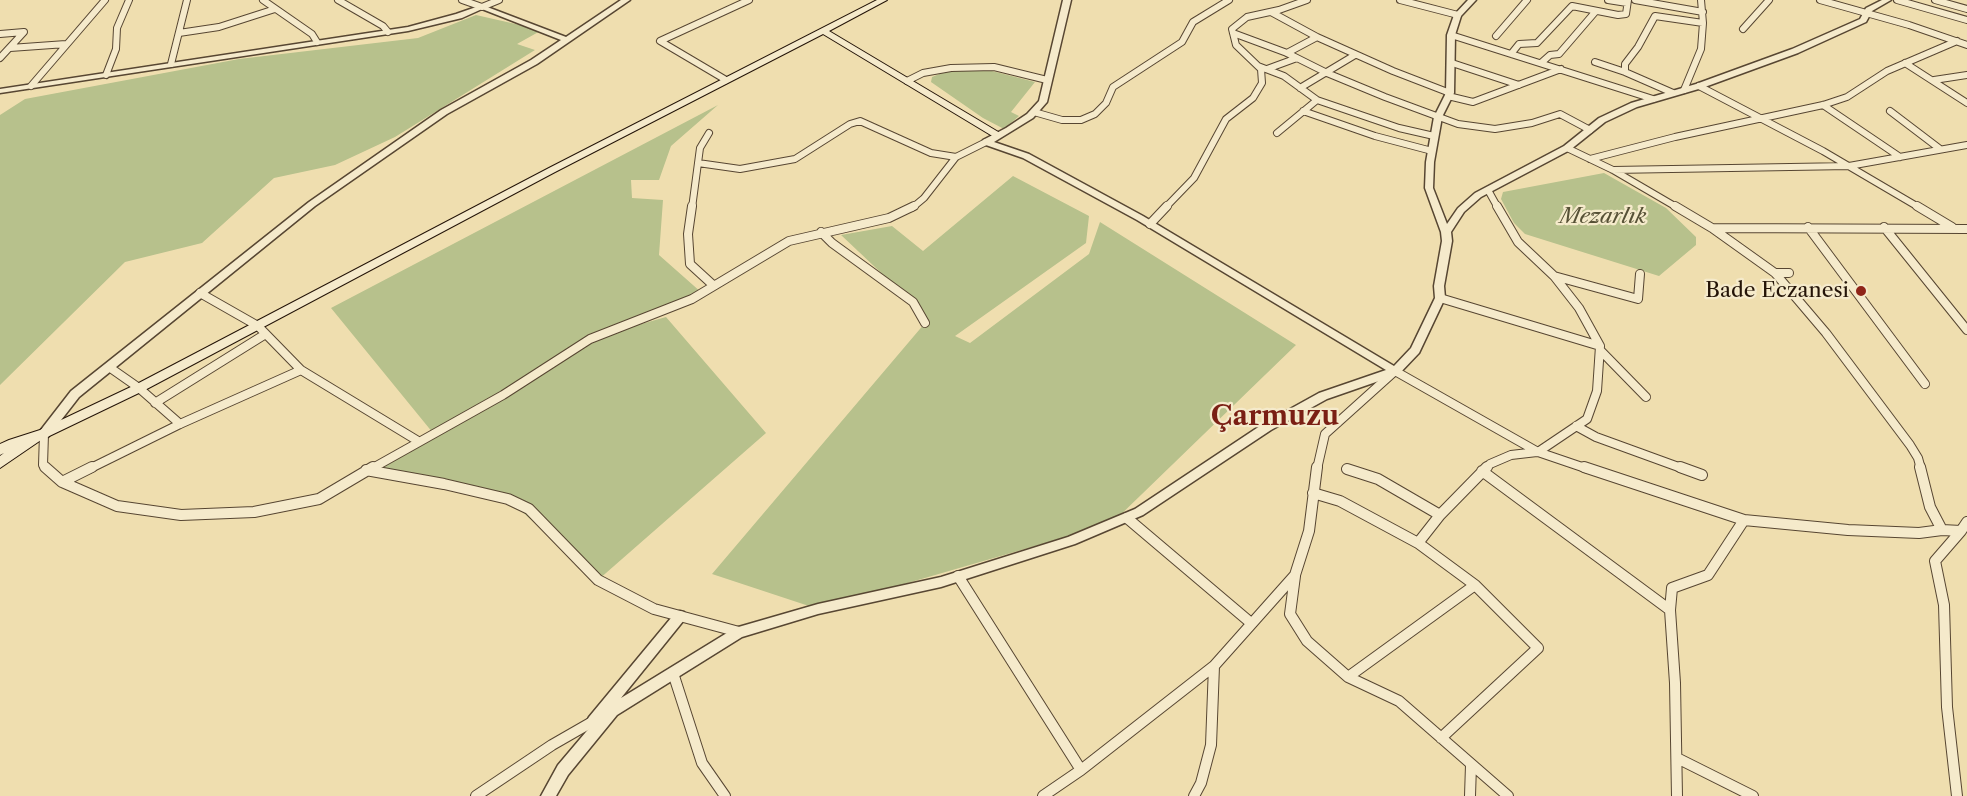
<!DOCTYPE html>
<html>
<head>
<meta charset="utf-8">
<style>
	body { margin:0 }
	canvas { display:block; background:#efdeaf }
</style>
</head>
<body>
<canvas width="1967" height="796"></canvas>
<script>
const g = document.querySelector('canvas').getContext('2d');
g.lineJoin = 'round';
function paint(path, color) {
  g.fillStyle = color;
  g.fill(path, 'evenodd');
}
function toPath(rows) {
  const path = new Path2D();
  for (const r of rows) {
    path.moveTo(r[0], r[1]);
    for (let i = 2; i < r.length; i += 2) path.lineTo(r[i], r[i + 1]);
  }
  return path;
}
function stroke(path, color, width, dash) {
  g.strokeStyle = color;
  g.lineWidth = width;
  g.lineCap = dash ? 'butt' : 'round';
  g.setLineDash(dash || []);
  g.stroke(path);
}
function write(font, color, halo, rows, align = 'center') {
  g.font = font + ' "Libre Caslon Text",serif';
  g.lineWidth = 4.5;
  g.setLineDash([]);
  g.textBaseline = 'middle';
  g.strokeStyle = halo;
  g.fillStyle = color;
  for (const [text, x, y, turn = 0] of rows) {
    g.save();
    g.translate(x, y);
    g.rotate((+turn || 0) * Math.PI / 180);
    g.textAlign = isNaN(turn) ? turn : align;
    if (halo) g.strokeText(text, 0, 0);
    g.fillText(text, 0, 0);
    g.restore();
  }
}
paint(toPath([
	[476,15,542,30,517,44,535,50,395,137,335,165,274,178,202,243,125,262,0,385,0,115,25,99,239,59,418,38],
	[988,70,1035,82,1011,112,1019,116,1004,129,983,118,931,82,932,77,947,71],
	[718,105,671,146,659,180,631,180,632,198,663,200,659,255,702,293,599,336,666,317,766,433,598,580,508,499,376,472,543,368,433,433,331,308],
	[1604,173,1666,208,1696,237,1696,245,1659,276,1525,234,1514,223,1501,199,1503,192],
	[1013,176,1089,216,1086,243,955,336,970,343,1089,254,1100,222,1296,345,1111,524,818,609,712,574,925,323,912,302,841,235,892,226,923,251]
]), '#b7c18c');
const minorFar2 = toPath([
	[263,0,312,34,317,42],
	[338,0,383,26,388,32],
	[462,0,482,7,499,0],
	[1400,0,1458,15],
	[1608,0,1627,3],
	[1635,0,1703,12],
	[1820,0,1909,25,1967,45],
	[1897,0,1967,20],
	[1935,0,1967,9],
	[1271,12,1317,37,1287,53],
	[1743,29,1769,0],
	[179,33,219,27,275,9],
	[1233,33,1287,53,1327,73,1385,97,1458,124,1495,129,1532,123,1560,114,1590,130],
	[0,34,24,32,0,58],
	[1451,35,1653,99],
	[1496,36,1527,0],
	[1317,37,1393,71,1450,93],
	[10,48,66,44],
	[1511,54,1519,44,1537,43,1572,6,1618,15,1626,14,1628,0],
	[1595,62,1625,72],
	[1452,63,1519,85],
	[1541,63,1550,55,1559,54,1596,11],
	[1905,63,1967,103],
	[171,64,187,0],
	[1258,66,1284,76,1317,100,1399,128,1434,136],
	[1267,69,1297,58],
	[106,75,116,49,117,28,129,0],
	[726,80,660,41,749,0],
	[1934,80,1967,75],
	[907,81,923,73,951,68,994,67,1047,80],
	[31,86,105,0],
	[1699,86,1823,151,1920,208],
	[1300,88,1355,55],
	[1684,90,1701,49,1703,23],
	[1673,93,1625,72,1625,64,1638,47,1655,16,1703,23,1701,0],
	[1448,96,1473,102,1561,69],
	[1823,105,1900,157],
	[1303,111,1375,136,1432,151],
	[1890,111,1940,149],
	[1034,112,1062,120,1081,120,1095,114,1106,103,1113,87,1182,42,1193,22,1229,0],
	[1277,133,1317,100],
	[1567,148,1613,170,1678,208],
	[1590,159,1675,137,1823,105,1847,97,1887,71,1957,41],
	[698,163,740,169,795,159,850,124,860,121,931,153,956,157],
	[1613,170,1849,166,1967,145],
	[1488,190,1498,208],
	[692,208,700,148,709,133],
	[912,208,924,198,956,157,986,142],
	[1165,208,1194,178,1226,119,1253,98,1262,83,1261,69,1236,45,1232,29,1247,17,1279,10,1307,0]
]);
const minorFar1 = toPath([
	[692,206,688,234,690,264,713,285],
	[1497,206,1518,242,1554,276,1579,308,1600,346,1597,391,1587,419,1538,452,1588,469],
	[1675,206,1712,228,1967,229],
	[1917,206,1952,227],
	[1150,224,1167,206],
	[1808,227,1925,384],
	[1884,227,1967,330],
	[1712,228,1775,273,1826,333,1910,445,1918,458,1921,469],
	[821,232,832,243,913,302,925,323],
	[1775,273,1789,273],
	[1554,276,1638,299,1640,274],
	[200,293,258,326,301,370,418,441],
	[1440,298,1600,346],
	[1601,351,1646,397],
	[109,367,139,388,180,424],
	[155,403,264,335],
	[1576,426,1596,437,1684,469],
	[44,434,43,465,47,469],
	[89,469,180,424,301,370],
	[371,469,503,395,590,339,692,299,789,241,889,218,914,206],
	[1317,469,1325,434,1395,371,1538,452],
	[1485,469,1490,464,1511,455,1537,452]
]);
const minor = toPath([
	[45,467,62,482,117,506,181,515,254,512,319,499,373,467],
	[1584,467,1744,520,1848,530,1919,533,1942,530,1961,531,1967,522],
	[1680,467,1702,475],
	[1920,467,1930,507,1942,530],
	[1347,469,1378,479,1440,515],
	[366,470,444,484,508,499,529,509,598,580,654,609,739,632],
	[1482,471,1670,610],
	[62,482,92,467],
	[1313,493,1340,501,1418,543],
	[1127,518,1251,623],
	[958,576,1081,770],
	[1295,576,1290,614,1307,641,1348,677,1399,701,1508,796],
	[673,673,702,763,725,796],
	[1348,677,1475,585,1418,543,1440,515,1487,467],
	[1441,738,1538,648,1475,585],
	[1677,758,1753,796],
	[476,796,552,745,599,718],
	[1043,796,1081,770,1214,666],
	[1194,796,1201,783,1211,745,1214,666,1295,575,1309,531,1317,467],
	[1470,796,1471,765],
	[1677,796,1675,683,1670,610,1672,588,1708,575,1744,520],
	[1957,796,1947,707,1944,605,1935,561,1961,531]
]);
const tertiary = toPath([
	[621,0,630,0,537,64,447,114,315,206,79,397,48,437,40,437,39,434,40,431,71,391,309,202,441,110,531,60,561,40,482,9,462,18,408,31,0,93,0,89,408,27,456,14,482,5,566,37,621,0],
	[1063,0,1071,0,1047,102,1033,118,994,142,1029,154,1143,216,1394,366,1411,348,1435,298,1434,286,1442,241,1441,232,1425,188,1426,162,1434,117,1446,93,1447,35,1454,15,1468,0,1476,0,1461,16,1455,35,1454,93,1442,117,1434,162,1433,188,1447,224,1458,208,1475,193,1564,146,1599,118,1631,103,1696,84,1792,49,1860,19,1866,8,1882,0,1891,0,1872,11,1866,22,1798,53,1702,88,1637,107,1605,122,1570,150,1481,197,1464,212,1451,232,1452,241,1444,286,1445,298,1419,353,1399,374,1327,399,1271,430,1143,515,1075,544,941,587,818,614,742,637,617,715,568,775,556,796,541,796,558,765,591,726,587,721,589,717,676,612,680,611,684,612,686,616,684,620,621,698,735,628,818,604,941,577,1068,537,1135,509,1263,424,1319,393,1386,370,1137,220,1023,158,983,144,983,140,1006,128,1027,114,1039,101,1063,0]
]);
const secondary = toPath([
	[877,0,887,0,829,31,1000,133,1000,137,994,137,823,34,555,172,143,391,41,440,0,468,0,456,4,453,0,455,0,444,9,440,40,430,135,385,549,168,877,0]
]);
stroke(minorFar2, '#574632', 8);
stroke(minorFar1, '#574632', 10);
stroke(minor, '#574632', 12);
stroke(tertiary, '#574632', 3);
stroke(secondary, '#241408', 2);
stroke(minorFar2, '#f5eacb', 6);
stroke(minorFar1, '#f5eacb', 8);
stroke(minor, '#f5eacb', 10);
paint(tertiary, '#f5eacb');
paint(secondary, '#f5eacb');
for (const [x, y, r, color] of [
	[1861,291,6,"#8f2418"]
]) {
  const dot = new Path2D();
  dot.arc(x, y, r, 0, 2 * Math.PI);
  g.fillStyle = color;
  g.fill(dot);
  stroke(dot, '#f5eacb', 2);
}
write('italic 21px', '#575136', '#f5eacb', [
	["Mezarlık",1603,217]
]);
write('21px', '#241408', '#f5eacb', [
	["Bade Eczanesi",1849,291]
], 'right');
write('bold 27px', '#7a1f14', '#f5eacb', [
	["Çarmuzu",1275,417]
]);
</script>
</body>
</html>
